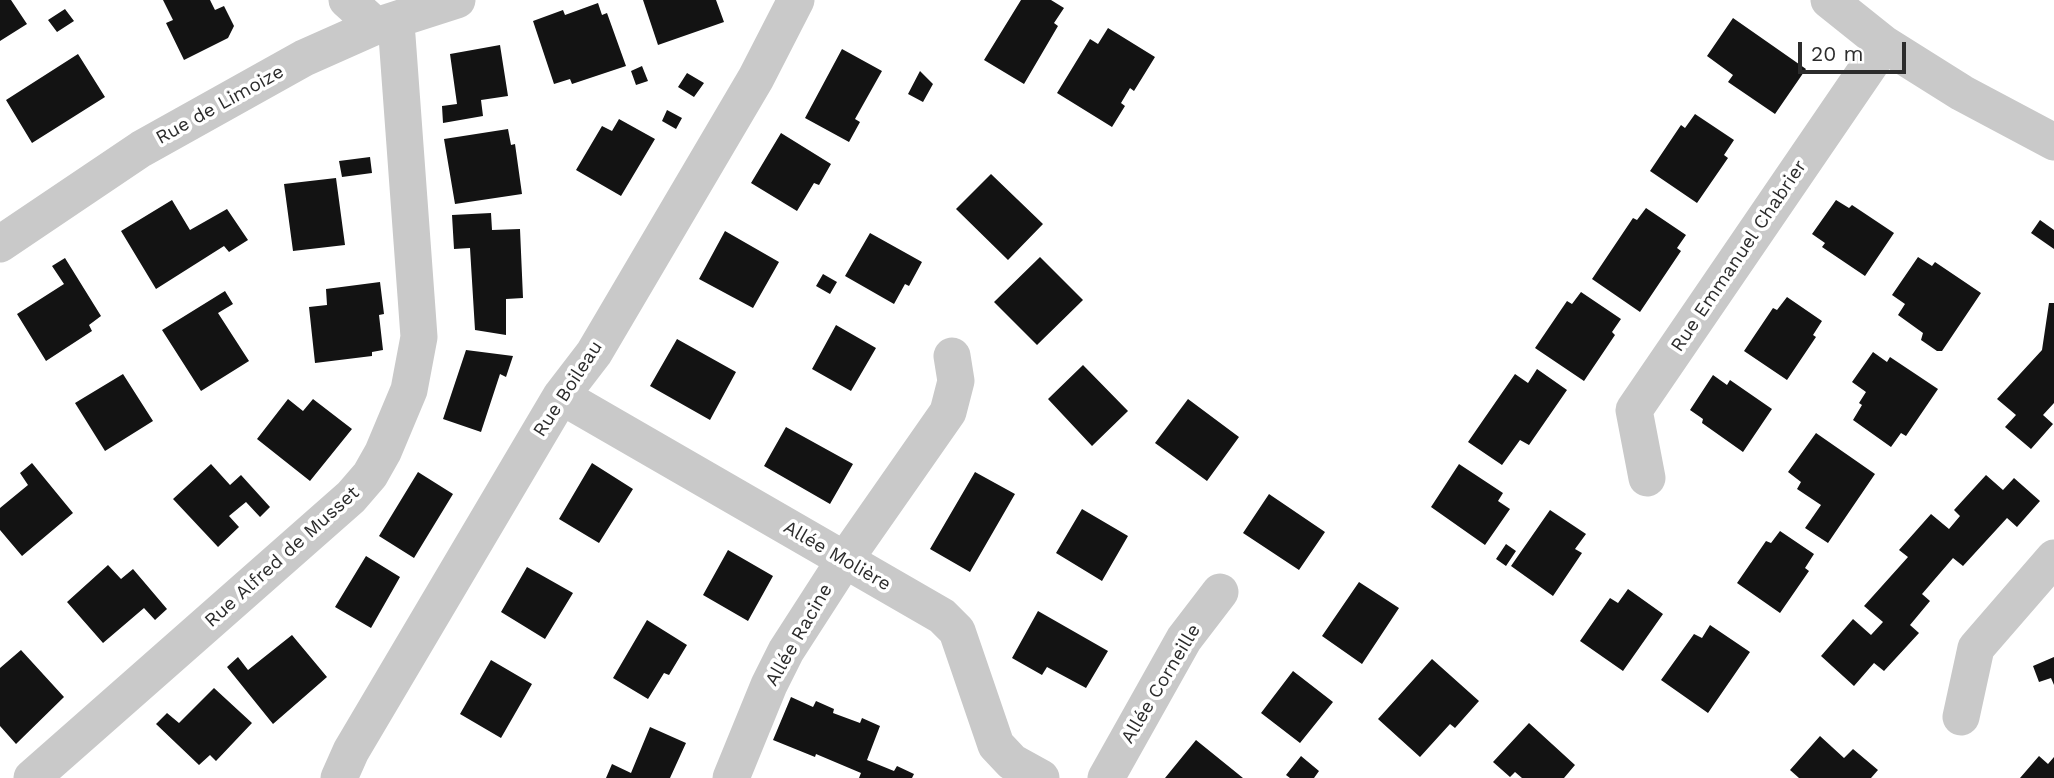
<!DOCTYPE html>
<html>
<head>
<meta charset="utf-8">
<style>
	body { margin:0 }
	#map { position:relative; width:2054px; height:778px; overflow:hidden; background:#fff; font-family:"Work Sans",sans-serif }
	canvas { display:block }
	.scale { position:absolute; left:1798px; top:42px; width:108px; height:32px; box-sizing:border-box; border:4px solid #2c2c2c; border-top:0; padding-left:9px; font-size:21px; line-height:24px; white-space:nowrap; color:#2c2c2c; -webkit-text-stroke:5px #fff; paint-order:stroke }
</style>
</head>
<body>
<div id="map">
<canvas width="2054" height="778"></canvas>
<div class="scale">20 m</div>
</div>
<script>
const g = document.querySelector('canvas').getContext('2d');
g.lineJoin = 'round';
function paint(path, color) {
  g.fillStyle = color;
  g.fill(path, 'evenodd');
}
function toPath(rows) {
  const path = new Path2D();
  for (const r of rows) {
    path.moveTo(r[0], r[1]);
    for (let i = 2; i < r.length; i += 2) path.lineTo(r[i], r[i + 1]);
  }
  return path;
}
function stroke(path, color, width, dash) {
  g.strokeStyle = color;
  g.lineWidth = width;
  g.lineCap = dash ? 'butt' : 'round';
  g.setLineDash(dash || []);
  g.stroke(path);
}
function write(font, color, halo, rows, align = 'center') {
  g.font = font + ' "Work Sans",sans-serif';
  g.lineWidth = 7;
  g.setLineDash([]);
  g.textBaseline = 'middle';
  g.strokeStyle = halo;
  g.fillStyle = color;
  for (const [text, x, y, turn = 0] of rows) {
    g.save();
    g.translate(x, y);
    g.rotate((+turn || 0) * Math.PI / 180);
    g.textAlign = isNaN(turn) ? turn : align;
    if (halo) g.strokeText(text, 0, 0);
    g.fillText(text, 0, 0);
    g.restore();
  }
}
paint(toPath([
	[0,0,11,0,27,24,0,41],
	[163,0,210,0,215,10,224,6,234,26,228,38,184,60,166,23,173,20],
	[643,0,716,0,724,22,658,45],
	[1021,0,1051,0,1064,8,1054,23,1058,26,1024,84,984,60],
	[598,3,602,15,607,13,626,66,572,84,570,79,554,84,533,21,563,10,565,15],
	[65,9,74,21,57,32,48,20],
	[1733,18,1806,69,1775,114,1728,82,1733,75,1707,56],
	[1108,28,1155,57,1134,91,1130,88,1121,103,1125,106,1112,127,1057,93,1090,39,1098,44],
	[500,45,508,96,481,100,483,116,443,123,442,106,457,104,450,54],
	[842,49,882,71,855,119,860,122,849,142,805,118],
	[78,54,105,97,32,143,6,100],
	[642,66,648,81,636,85,631,71],
	[920,71,933,84,923,102,908,94],
	[687,73,704,83,694,97,678,87],
	[667,110,682,118,676,129,662,121],
	[1695,114,1734,140,1724,155,1728,158,1697,203,1650,171,1681,125,1685,128],
	[619,119,655,139,621,196,576,170,602,126,612,131],
	[508,129,511,145,515,144,522,194,455,204,444,139],
	[781,133,831,164,819,185,814,183,797,211,751,183],
	[370,157,372,173,342,177,339,161],
	[991,174,1043,224,1008,260,956,209],
	[336,178,345,245,293,251,284,184],
	[172,200,190,230,227,209,248,240,229,252,224,246,156,289,121,231],
	[1836,200,1849,208,1852,205,1894,233,1865,276,1822,247,1825,243,1812,234],
	[1646,208,1686,235,1677,248,1681,251,1640,312,1592,279,1633,218,1637,220],
	[491,213,492,230,520,229,523,298,506,299,506,335,475,330,470,248,454,249,452,215],
	[2040,220,2054,230,2054,249,2031,233],
	[725,231,779,262,753,308,699,279],
	[870,233,922,262,909,286,905,284,894,304,845,276],
	[1040,257,1083,300,1037,345,994,302],
	[1918,257,1932,266,1935,262,1981,293,1942,351,1937,351,1921,340,1923,333,1898,315,1905,304,1892,295],
	[65,258,101,316,89,325,92,331,46,361,17,314,64,284,52,266],
	[823,274,837,282,830,294,816,286],
	[380,282,384,314,379,315,383,350,372,352,372,356,315,363,309,307,327,305,326,289],
	[225,291,233,304,218,313,249,361,201,391,162,330],
	[1581,292,1621,319,1612,332,1615,335,1584,381,1535,348,1567,301,1572,304],
	[1787,297,1822,321,1813,335,1816,337,1787,380,1744,351,1773,308,1777,310],
	[2049,303,2054,303,2054,403,2043,415,2053,424,2031,449,2005,427,2016,415,1997,399,2042,350],
	[836,325,876,348,851,391,812,369],
	[677,339,736,372,710,420,650,386],
	[466,350,513,356,506,377,500,374,481,432,443,419],
	[1873,352,1887,362,1890,357,1938,389,1906,436,1901,433,1891,447,1853,420,1862,405,1859,403,1866,392,1852,382],
	[1083,365,1128,411,1092,446,1048,399],
	[1537,369,1567,390,1529,445,1520,440,1502,465,1468,442,1515,374,1528,383],
	[123,374,153,421,105,451,75,403],
	[1713,375,1727,385,1730,380,1772,409,1743,452,1702,423,1703,419,1690,410],
	[288,399,303,411,313,399,352,429,310,481,257,439],
	[1188,399,1239,437,1207,481,1155,443],
	[786,427,853,464,830,504,764,466],
	[1816,433,1875,474,1828,543,1805,528,1821,505,1797,489,1801,482,1788,472],
	[32,463,73,513,22,556,0,530,0,508,28,485,20,473],
	[592,463,633,489,599,543,559,519],
	[211,464,230,485,241,475,270,507,260,517,246,502,229,516,239,527,218,547,173,499],
	[1459,464,1503,493,1498,501,1510,509,1485,545,1431,507],
	[418,472,453,494,414,558,379,536],
	[975,472,1015,494,970,572,930,549],
	[1986,475,2003,490,2014,478,2040,501,2017,527,2007,518,1963,566,1953,558,1922,594,1930,601,1910,625,1919,633,1884,671,1874,663,1854,686,1821,656,1853,619,1871,635,1883,622,1864,606,1908,557,1899,550,1931,514,1949,529,1960,516,1954,510],
	[1269,494,1325,532,1299,570,1243,533],
	[1082,509,1128,536,1102,581,1056,553],
	[1550,510,1586,534,1575,549,1582,553,1553,596,1511,566],
	[1780,531,1814,554,1805,568,1809,571,1780,613,1737,583,1766,541,1771,543],
	[1506,544,1516,551,1506,566,1496,559],
	[728,550,773,576,748,621,703,595],
	[366,556,400,577,371,628,335,607],
	[108,565,121,579,133,569,167,609,155,620,144,608,103,643,67,602],
	[527,567,573,593,545,639,501,612],
	[1359,582,1399,608,1362,664,1322,636],
	[1628,589,1663,614,1623,671,1580,641,1610,598,1618,603],
	[1038,611,1108,651,1086,688,1047,667,1042,675,1012,658],
	[647,620,687,645,669,675,664,673,648,699,613,678],
	[1710,625,1750,652,1708,713,1661,680,1694,634,1702,638],
	[292,635,327,677,273,724,227,667,238,657,248,670],
	[21,650,64,697,16,744,0,726,0,668],
	[2054,657,2054,685,2051,678,2039,682,2033,666],
	[1432,659,1479,701,1455,728,1450,724,1420,757,1378,719],
	[491,660,532,684,501,738,460,714],
	[1293,671,1333,702,1300,743,1261,713],
	[214,688,252,723,216,761,210,755,199,765,156,724,167,713,179,723],
	[791,697,813,707,816,701,834,709,833,713,860,723,862,718,880,726,867,760,894,771,897,766,914,774,912,778,859,778,861,773,816,754,815,757,773,740],
	[1529,723,1575,765,1564,778,1522,778,1515,772,1510,777,1493,762],
	[650,727,686,743,670,778,606,778,612,764,631,773],
	[1820,736,1844,758,1853,749,1878,770,1871,778,1799,778,1790,770],
	[1196,740,1243,778,1165,778],
	[1301,756,1319,771,1314,778,1290,778,1286,775],
	[2039,756,2048,764,2054,757,2054,778,2020,778]
]), '#131313');
stroke(toPath([
	[347,0,376,26],
	[1829,0,1884,44,1962,93,2054,142],
	[0,244,141,149,304,58,376,26,457,0],
	[561,396,942,616,957,631,996,745,1012,762,1041,778],
	[1647,478,1634,410,1884,44],
	[1961,717,1976,648,2054,558],
	[32,778,351,497,370,475,383,452,409,390,419,337,397,36,391,22],
	[339,778,351,751,561,396,594,353,756,78,796,0],
	[731,778,769,685,786,651,844,561,948,412,956,381,952,356],
	[1106,778,1184,639,1220,592]
]), '#c9c9c9', 37);
write('19px', '#2c2c2c', '#fff', [
	["Rue de Limoize",220,105,-29],
	["Rue Emmanuel Chabrier",1739,256,-56],
	["Rue Boileau",568,389,-57],
	["Allée Molière",837,556,30],
	["Rue Alfred de Musset",282,557,-42],
	["Allée Racine",799,635,-60],
	["Allée Corneille",1161,684,-59]
]);
</script>
</body>
</html>
